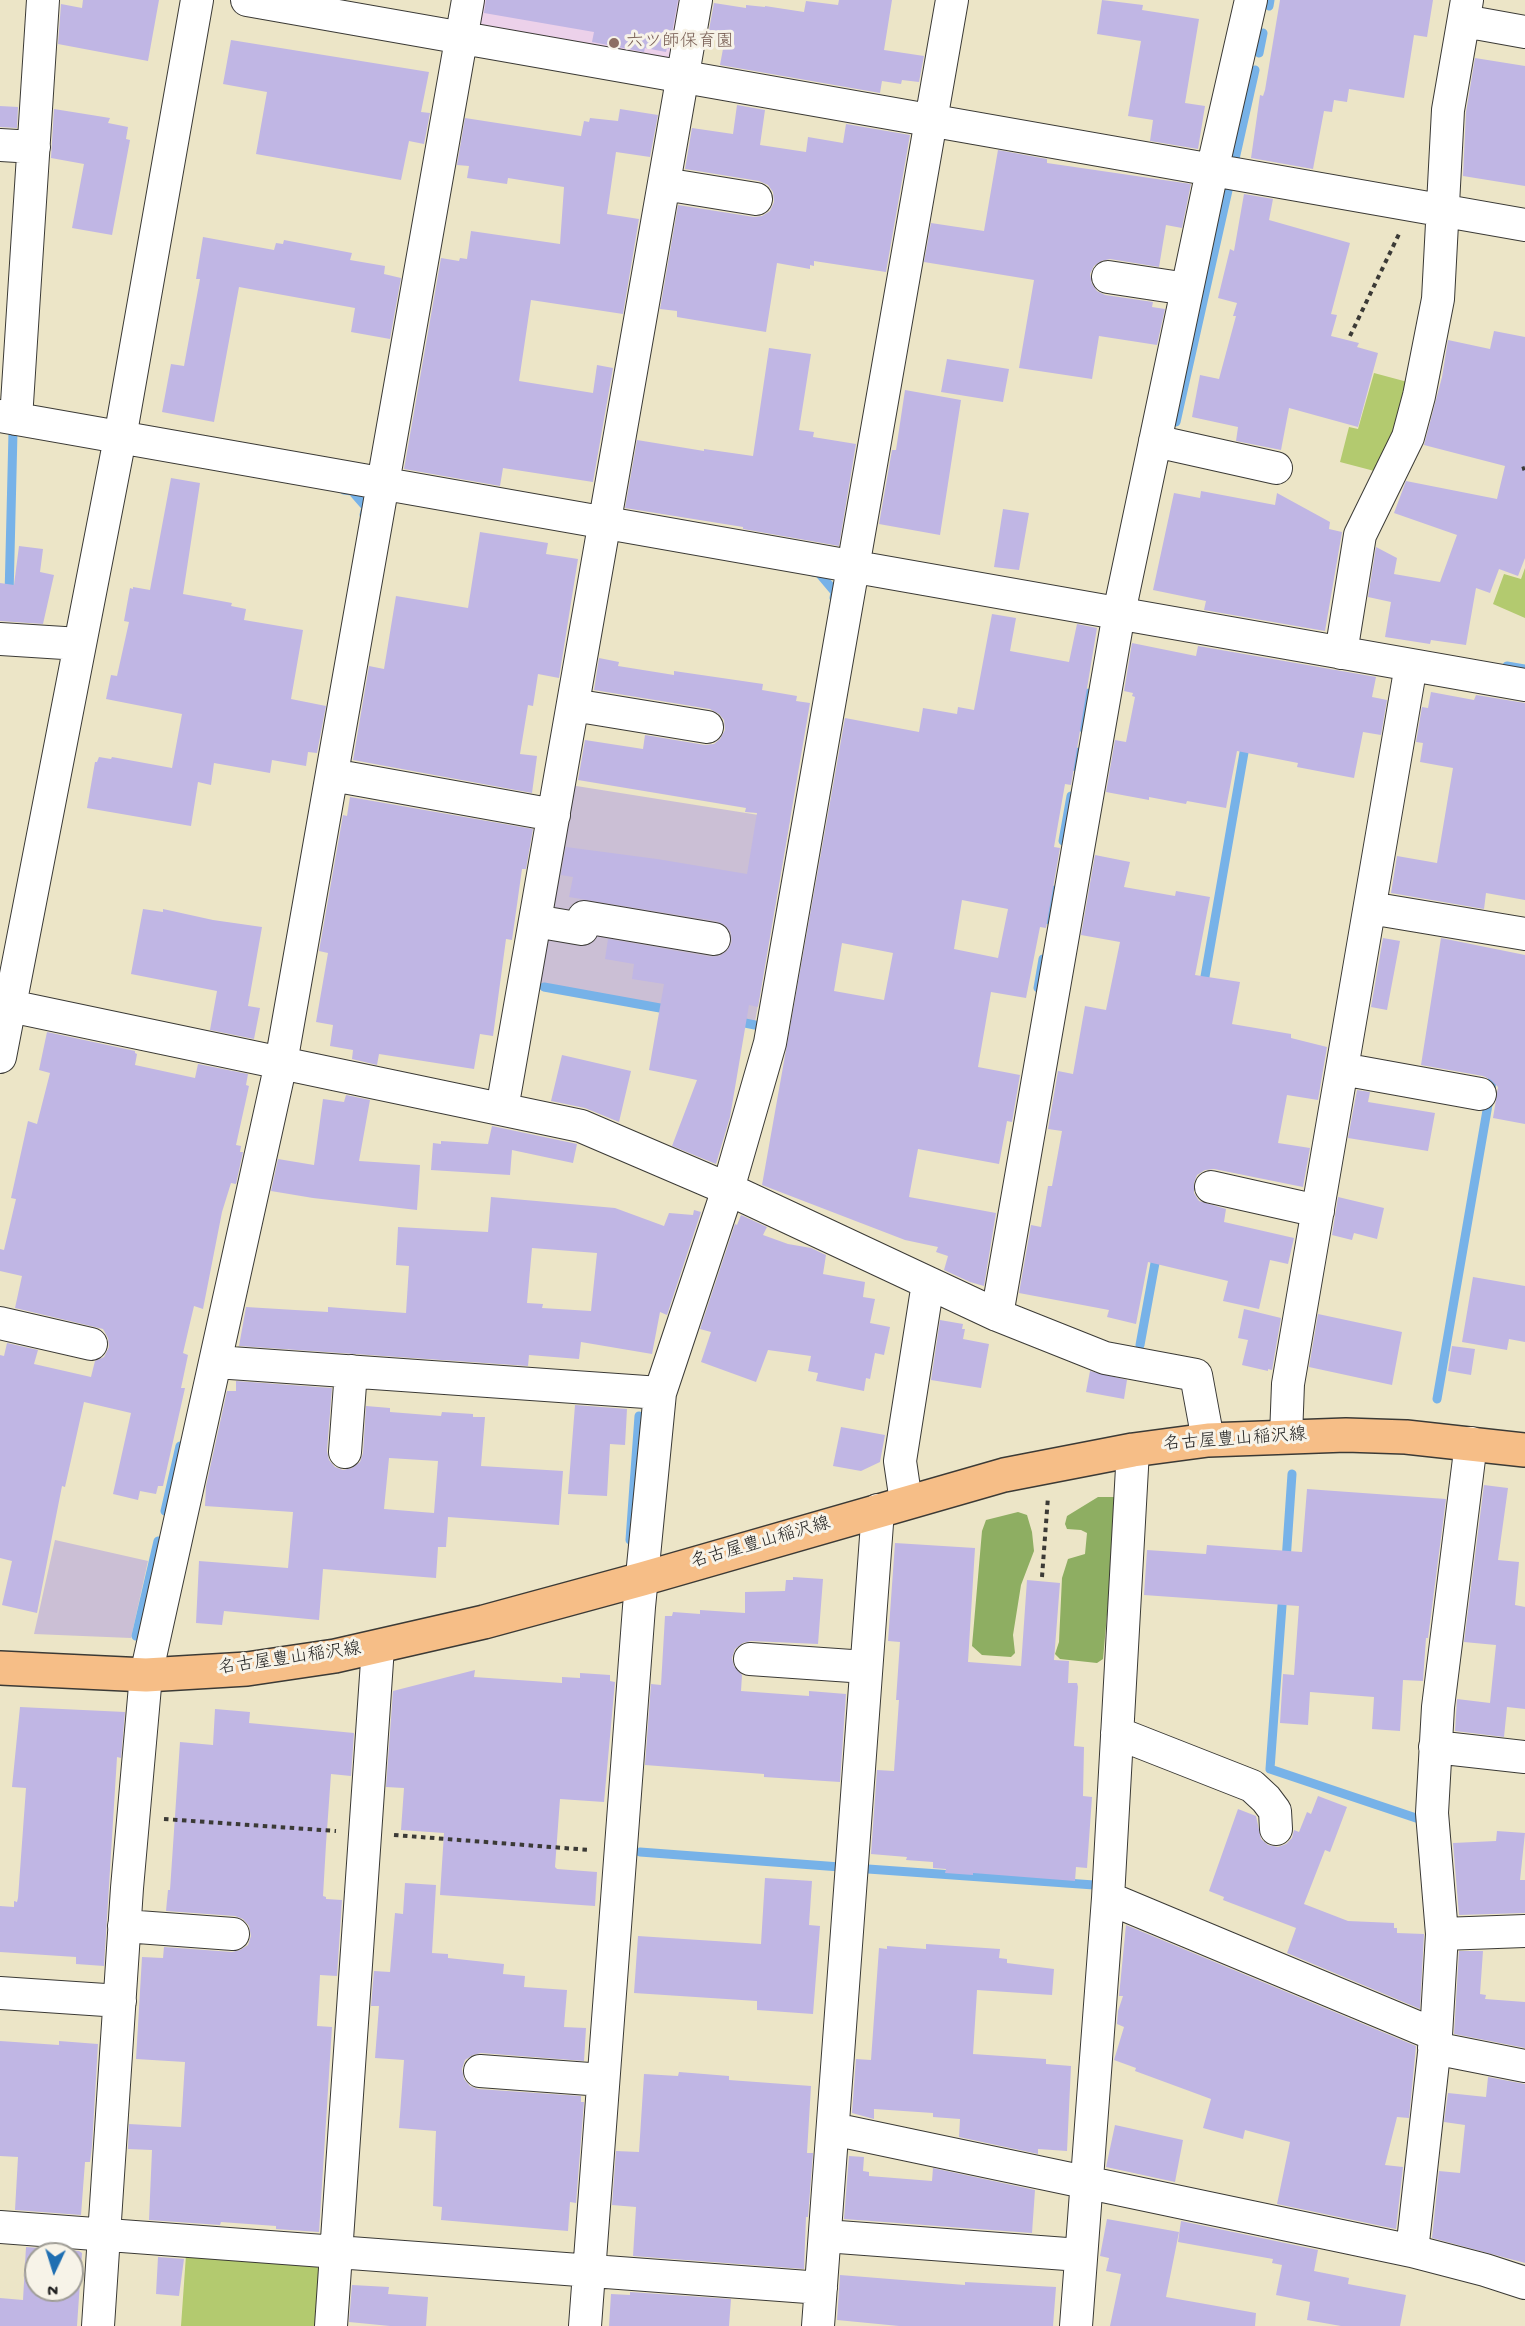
<!DOCTYPE html>
<html>
<head>
<meta charset="utf-8">
<style>
	body { margin:0 }
	#map { position:relative; width:1525px; height:2326px; overflow:hidden; background:#ece5c7; font-family:"Gochi Hand",sans-serif }
	canvas { display:block }
	.north { position:absolute; left:24px; top:2242px; width:60px; height:60px; box-sizing:border-box; background:#f7f3e8; border:2px solid #9f9d96; border-radius:50%; rotate:184deg; font-size:16px; font-weight:700; line-height:24px; text-align:center; color:#1c1c1c }
	.north::after { content:''; display:block; margin:auto; width:21px; height:27px; background:#1f6fb2; clip-path:polygon(50% 0,100% 100%,50% 72%,0 100%) }
</style>
</head>
<body>
<div id="map">
<canvas width="1525" height="2326"></canvas>
<div class="north">N</div>
</div>
<script>
const g = document.querySelector('canvas').getContext('2d');
g.lineJoin = 'round';
function paint(path, color) {
  g.fillStyle = color;
  g.fill(path, 'evenodd');
}
function toPath(rows) {
  const path = new Path2D();
  for (const r of rows) {
    path.moveTo(r[0], r[1]);
    for (let i = 2; i < r.length; i += 2) path.lineTo(r[i], r[i + 1]);
  }
  return path;
}
function stroke(path, color, width, dash) {
  g.strokeStyle = color;
  g.lineWidth = width;
  g.lineCap = dash ? 'butt' : 'round';
  g.setLineDash(dash || []);
  g.stroke(path);
}
function write(font, color, halo, rows, align = 'center') {
  g.font = font + ' "Gochi Hand","Klee One",sans-serif';
  g.lineWidth = 6;
  g.setLineDash([]);
  g.textBaseline = 'middle';
  g.strokeStyle = halo;
  g.fillStyle = color;
  for (const [text, x, y, turn = 0] of rows) {
    g.save();
    g.translate(x, y);
    g.rotate((+turn || 0) * Math.PI / 180);
    g.textAlign = isNaN(turn) ? turn : align;
    if (halo) g.strokeText(text, 0, 0);
    g.fillText(text, 0, 0);
    g.restore();
  }
}
paint(toPath([
	[479,0,684,0,674,56,665,64,483,31,475,22]
]), '#ecd1ea');
paint(toPath([
	[570,785,790,820,755,1022,537,983],
	[55,1540,148,1561,131,1638,34,1634]
]), '#cbbfd5');
paint(toPath([
	[1374,373,1415,384,1382,473,1340,462,1349,427,1358,429],
	[1525,568,1525,618,1493,604,1504,574,1521,579],
	[186,2255,315,2264,321,2272,317,2326,181,2326]
]), '#b3ca6f');
paint(toPath([
	[1098,1497,1115,1497,1117,1504,1103,1659,1097,1663,1060,1659,1055,1654,1059,1642,1062,1578,1068,1559,1085,1554,1087,1533,1081,1530,1067,1529,1065,1524,1067,1516],
	[1018,1512,1027,1515,1032,1532,1034,1551,1021,1585,1013,1635,1015,1653,1011,1657,982,1655,972,1646,982,1531,986,1520]
]), '#8eae62');
stroke(toPath([
	[1269,6,1270,0],
	[1259,53,1263,33],
	[1176,422,1255,70],
	[344,490,352,491,366,507,364,515],
	[813,572,819,573,835,592,834,598],
	[9,596,13,432],
	[1507,666,1525,669],
	[1083,728,1089,693],
	[1076,767,1079,752],
	[1063,841,1071,796],
	[1049,920,1055,890],
	[544,987,671,1010],
	[1038,988,1043,959],
	[1203,988,1246,741],
	[735,1021,760,1026],
	[1140,1345,1157,1252],
	[1437,1399,1494,1070],
	[165,1511,180,1446],
	[630,1540,639,1416],
	[1286,1561,1292,1474],
	[1283,1592,1270,1769,1422,1820],
	[136,1636,158,1541],
	[640,1852,840,1867],
	[868,1869,1094,1885]
]), '#77b2e8', 9);
paint(toPath([
	[83,0,159,0,148,61,58,44,61,4,82,8],
	[486,0,678,0,669,49,667,48,666,52,645,48,644,52,592,42,594,32,484,13],
	[839,0,892,0,884,50,924,56,919,82,902,80,901,84,882,81,880,93,720,65,725,38,708,35,714,3,746,8,746,5,765,7,765,6,804,12,806,1,838,5],
	[1102,0,1143,5,1142,10,1199,19,1185,103,1205,106,1198,149,1150,141,1153,120,1128,116,1141,41,1097,34],
	[1280,0,1433,0,1427,37,1414,35,1404,98,1349,89,1347,102,1334,100,1332,112,1324,111,1313,169,1251,158,1260,95,1263,96,1265,90],
	[231,40,429,72,421,112,430,113,424,144,409,141,401,180,256,154,267,92,223,84],
	[1475,58,1525,66,1525,186,1463,176,1466,112],
	[737,105,765,110,760,145,806,152,808,137,843,143,846,124,910,135,886,272,814,261,814,266,810,265,810,269,777,263,766,332,677,317,677,311,660,309,678,205,754,217,762,216,770,211,774,202,773,192,768,185,759,181,685,169,692,128,733,134],
	[0,106,18,107,17,128,0,127],
	[54,109,110,118,108,123,128,127,126,139,130,140,112,235,72,228,84,164,51,158],
	[620,109,658,115,650,157,616,152,607,214,639,219,623,314,531,300,519,381,593,393,597,365,613,368,593,482,503,468,500,486,404,469,441,258,459,261,460,258,467,259,471,231,560,244,564,187,508,178,507,184,467,178,469,166,457,165,465,118,581,136,584,121,589,122,590,118,618,121],
	[998,150,1047,159,1047,163,1191,184,1182,228,1166,225,1159,267,1110,259,1101,261,1094,266,1090,274,1092,284,1097,291,1105,295,1153,302,1152,307,1165,309,1157,345,1099,336,1092,379,1019,368,1034,280,924,262,931,223,984,231],
	[1244,194,1273,199,1269,220,1350,243,1331,314,1337,315,1331,336,1359,343,1357,347,1378,353,1358,427,1289,408,1281,450,1236,441,1238,427,1192,417,1200,375,1219,379,1236,316,1233,316,1237,303,1218,298,1230,249,1234,251],
	[203,237,274,250,276,243,283,244,284,240,352,253,350,260,385,266,384,274,401,278,390,339,351,332,355,308,239,287,214,422,162,412,171,364,184,366,200,279,196,279],
	[1494,331,1525,337,1525,558,1518,576,1499,569,1490,593,1476,588,1466,645,1431,640,1430,644,1385,637,1391,602,1368,597,1376,547,1397,558,1394,574,1440,582,1457,535,1394,513,1406,481,1497,499,1505,466,1424,445,1442,377,1448,340,1490,349],
	[769,348,811,354,799,430,814,432,813,437,856,444,839,546,743,529,743,527,625,508,637,440,704,451,704,449,753,456],
	[947,359,1009,369,1003,402,941,392],
	[905,390,961,400,940,535,879,524,892,450,896,450],
	[171,478,200,483,183,594,232,603,231,606,246,609,244,620,303,630,291,699,326,706,317,753,308,752,306,766,272,760,270,773,214,763,211,785,198,782,191,826,87,808,95,762,97,762,99,757,111,759,112,757,172,768,182,714,106,699,111,675,117,676,129,622,124,621,130,588,133,589,133,587,150,590],
	[1201,491,1275,505,1277,493,1330,522,1329,529,1342,532,1325,631,1204,610,1206,601,1153,590,1174,493,1200,498],
	[1003,509,1029,513,1019,570,994,567],
	[480,532,548,543,546,554,578,559,559,678,538,674,533,706,528,705,520,754,537,756,532,793,353,760,369,666,384,669,396,596,468,608],
	[19,546,43,549,40,572,54,575,43,624,0,621,0,583,14,585],
	[992,614,1016,618,1010,651,1069,662,1077,624,1097,628,1071,785,1065,784,1054,847,1060,848,1046,928,1040,927,1026,998,991,992,978,1067,1020,1075,1012,1122,1007,1121,999,1164,918,1149,909,1197,996,1213,984,1286,970,1282,944,1270,948,1256,936,1252,938,1247,905,1240,762,1185,845,718,919,732,923,708,957,714,958,707,974,710],
	[962,900,1008,909,998,958,954,949],
	[842,943,893,953,884,1000,834,991],
	[1132,643,1196,656,1198,646,1376,677,1372,697,1387,700,1381,735,1363,732,1354,778,1297,767,1298,763,1237,751,1226,808,1187,801,1186,804,1149,797,1149,800,1106,792,1115,740,1126,742,1135,697,1132,696,1133,693,1124,691],
	[599,658,619,662,618,666,674,675,674,671,763,684,762,690,797,696,796,701,810,703,758,1007,749,1005,730,1117,716,1164,672,1146,697,1080,649,1070,664,984,632,979,634,964,605,959,608,939,711,957,720,956,727,951,732,943,731,932,725,925,717,921,569,897,573,877,561,875,566,847,657,859,747,874,757,813,745,812,746,808,578,780,585,740,643,749,645,735,705,745,714,744,720,739,725,730,724,720,719,714,710,709,594,690],
	[1431,692,1474,700,1476,695,1525,703,1525,900,1486,893,1484,909,1391,893,1397,856,1437,863,1453,768,1420,762,1423,743,1416,742,1422,707,1428,708],
	[350,797,533,829,526,869,522,869,512,940,506,939,493,1036,480,1034,474,1069,379,1054,377,1065,352,1059,353,1050,330,1046,333,1025,316,1022,328,953,319,951,343,815,347,816],
	[1095,855,1130,862,1124,887,1175,896,1176,891,1210,897,1195,975,1240,982,1232,1024,1291,1034,1291,1038,1327,1047,1318,1100,1287,1095,1278,1143,1310,1148,1303,1187,1214,1169,1205,1170,1197,1175,1194,1183,1194,1193,1199,1201,1226,1209,1224,1222,1294,1238,1288,1264,1270,1260,1259,1309,1223,1301,1228,1281,1148,1262,1136,1324,1107,1317,1109,1310,1019,1293,1031,1225,1041,1227,1048,1186,1052,1186,1062,1131,1048,1129,1058,1071,1073,1074,1085,1006,1106,1010,1120,942,1081,935],
	[143,909,163,912,163,909,213,920,262,927,248,1006,260,1008,254,1039,210,1030,217,991,131,974],
	[1383,938,1400,941,1387,1010,1371,1007],
	[1441,938,1525,955,1525,1124,1493,1118,1498,1087,1491,1080,1483,1076,1421,1065],
	[47,1032,135,1051,135,1053,137,1054,135,1065,195,1078,198,1064,248,1074,246,1085,249,1086,236,1145,241,1146,240,1152,243,1152,236,1184,231,1183,222,1212,203,1309,194,1306,183,1353,188,1355,181,1388,185,1388,163,1486,158,1486,156,1494,140,1491,138,1500,113,1494,131,1413,84,1402,65,1487,62,1486,37,1613,2,1605,12,1561,0,1558,0,1355,4,1356,7,1343,38,1350,34,1364,91,1377,95,1361,104,1357,109,1347,108,1338,103,1329,15,1308,22,1276,0,1271,0,1249,4,1250,16,1199,11,1198,28,1121,37,1124,50,1073,39,1070],
	[562,1055,631,1071,619,1122,585,1108,551,1101],
	[1357,1090,1370,1092,1368,1102,1435,1113,1428,1151,1348,1138],
	[346,1095,370,1100,359,1161,420,1165,417,1210,313,1198,271,1191,278,1159,314,1165,323,1099,344,1102],
	[492,1126,577,1144,573,1163,512,1150,510,1175,431,1170,433,1143,441,1144,441,1141,488,1144],
	[491,1197,615,1208,664,1226,669,1213,693,1215,694,1210,701,1212,667,1315,660,1312,652,1354,581,1342,579,1359,529,1355,528,1366,239,1346,246,1307,328,1312,328,1307,406,1313,409,1266,396,1265,398,1227,488,1232],
	[532,1248,597,1253,591,1311,542,1308,543,1304,527,1303],
	[1338,1197,1384,1208,1377,1239,1354,1233,1352,1240,1332,1235],
	[741,1215,767,1227,763,1235,788,1244,811,1248,826,1255,823,1274,865,1282,863,1297,875,1299,870,1323,890,1327,884,1355,875,1353,870,1379,866,1378,864,1391,816,1381,818,1373,808,1371,811,1356,768,1350,756,1382,701,1362,711,1332,700,1329,735,1224,737,1225],
	[1473,1277,1525,1286,1525,1342,1509,1339,1507,1350,1462,1342],
	[1244,1309,1281,1318,1272,1370,1268,1369,1268,1371,1242,1365,1248,1340,1238,1338],
	[1318,1314,1402,1332,1392,1385,1309,1367],
	[940,1320,963,1324,962,1329,965,1329,963,1339,989,1344,981,1388,931,1380],
	[1452,1346,1475,1349,1471,1375,1448,1371],
	[1090,1371,1127,1380,1124,1399,1086,1392],
	[236,1381,332,1388,327,1451,329,1460,335,1467,343,1470,352,1468,360,1462,363,1453,366,1406,390,1408,390,1412,441,1416,442,1412,473,1414,473,1417,485,1417,481,1466,563,1471,559,1525,448,1517,446,1547,438,1547,436,1578,323,1569,319,1620,224,1611,222,1625,196,1623,199,1561,288,1568,293,1512,205,1506,206,1486,227,1391,236,1391],
	[389,1458,438,1461,434,1513,384,1509],
	[575,1405,627,1409,625,1445,610,1444,607,1496,568,1494],
	[841,1427,885,1435,880,1462,861,1471,833,1466],
	[1484,1485,1508,1488,1498,1560,1519,1562,1515,1605,1525,1607,1525,1709,1507,1707,1504,1737,1455,1731,1457,1699,1490,1703,1496,1645,1464,1642],
	[1307,1489,1446,1499,1428,1638,1426,1638,1423,1681,1403,1680,1400,1731,1372,1729,1374,1697,1310,1692,1308,1725,1280,1723,1283,1674,1294,1675,1299,1606,1144,1595,1147,1550,1206,1554,1207,1545,1302,1552],
	[895,1543,975,1548,968,1662,1021,1666,1027,1580,1060,1583,1054,1660,1069,1661,1068,1683,1077,1683,1078,1687,1074,1746,1084,1747,1083,1796,1092,1797,1087,1868,1076,1867,1075,1881,973,1873,973,1875,945,1873,946,1869,933,1868,933,1862,906,1860,907,1857,871,1854,877,1770,894,1771,899,1700,896,1700,900,1642,888,1641],
	[793,1577,823,1579,818,1644,751,1641,743,1643,735,1649,732,1658,734,1666,742,1675,741,1691,809,1696,809,1691,846,1694,840,1782,764,1777,764,1774,645,1765,651,1684,661,1685,665,1616,672,1616,673,1612,700,1614,700,1610,745,1613,745,1592,785,1591,786,1580,793,1580],
	[475,1670,474,1677,562,1683,562,1677,580,1678,580,1673,610,1675,610,1681,615,1682,604,1802,560,1799,555,1867,557,1869,597,1872,595,1906,440,1895,444,1833,401,1830,404,1788,386,1787,393,1691],
	[20,1707,125,1712,121,1758,117,1757,104,1966,76,1964,76,1957,0,1952,0,1906,14,1907,14,1901,17,1902,18,1898,26,1788,12,1787],
	[215,1709,250,1712,249,1723,354,1733,351,1776,331,1774,326,1844,323,1896,326,1897,326,1899,342,1900,337,1976,320,1975,317,2026,332,2027,319,2232,276,2229,276,2226,221,2222,220,2225,149,2220,152,2150,128,2149,129,2124,181,2127,185,2062,136,2059,142,1957,163,1958,164,1947,232,1952,240,1950,248,1945,251,1936,249,1926,243,1919,235,1916,166,1911,168,1890,170,1890,180,1742,213,1745],
	[1318,1796,1347,1807,1330,1852,1325,1850,1304,1904,1348,1921,1394,1923,1394,1928,1397,1928,1397,1933,1424,1934,1420,2009,1287,1953,1296,1928,1223,1900,1224,1897,1209,1891,1238,1809,1256,1816,1261,1839,1268,1845,1278,1847,1286,1844,1292,1838,1294,1830,1299,1832,1307,1812,1311,1814],
	[1497,1831,1525,1833,1520,1880,1525,1880,1525,1913,1459,1915,1453,1843,1496,1841],
	[765,1878,812,1881,809,1925,820,1926,813,2014,757,2010,757,2001,634,1993,638,1936,761,1944],
	[405,1883,436,1885,432,1953,448,1954,448,1958,504,1964,503,1974,525,1976,524,1987,567,1990,564,2027,586,2028,584,2061,481,2053,473,2055,465,2060,462,2069,464,2079,470,2086,478,2089,581,2096,581,2102,584,2102,576,2203,570,2202,568,2231,441,2220,442,2207,433,2206,436,2131,399,2128,404,2060,375,2058,379,2006,371,2006,374,1971,390,1972,395,1913,403,1914],
	[1126,1925,1416,2046,1409,2118,1397,2117,1385,2165,1403,2167,1396,2229,1277,2204,1290,2142,1245,2130,1243,2139,1203,2128,1211,2099,1135,2071,1136,2068,1114,2060,1124,2027,1117,2024,1118,2011,1123,1996,1119,1996],
	[926,1944,1000,1949,999,1958,1007,1959,1007,1963,1054,1969,1052,1995,977,1990,973,2054,1046,2059,1046,2064,1071,2066,1067,2151,1038,2149,1038,2154,959,2137,960,2119,933,2117,933,2113,874,2109,874,2119,852,2113,856,2059,871,2060,879,1948,887,1949,887,1946,926,1949],
	[1459,1951,1483,1951,1480,1994,1486,1995,1485,1999,1525,2002,1525,2048,1454,2034],
	[0,2041,59,2045,59,2041,98,2044,92,2146,90,2162,85,2162,81,2215,15,2210,18,2157,0,2156],
	[679,2072,729,2076,729,2080,811,2086,807,2153,813,2153,808,2217,806,2217,804,2269,633,2256,636,2207,612,2205,616,2151,639,2152,644,2074,678,2076],
	[1488,2077,1525,2084,1525,2263,1432,2238,1439,2171,1460,2173,1465,2125,1444,2122,1448,2093,1486,2097],
	[1115,2125,1183,2140,1175,2182,1106,2167],
	[849,2156,864,2157,863,2171,869,2172,869,2176,932,2181,933,2168,1035,2190,1032,2233,844,2219],
	[1107,2219,1179,2232,1166,2297,1256,2313,1255,2326,1110,2326,1121,2274,1106,2271,1109,2258,1100,2256],
	[1181,2221,1318,2250,1314,2271,1349,2278,1348,2284,1406,2295,1400,2326,1341,2326,1307,2320,1310,2302,1276,2295,1282,2265,1272,2263,1273,2259,1178,2242],
	[26,2247,79,2251,82,2253,77,2326,0,2326,0,2298,23,2300],
	[36,2254,72,2254,72,2290,36,2290],
	[158,2257,184,2259,179,2296,156,2294],
	[840,2275,965,2285,965,2282,1056,2287,1053,2326,899,2326,837,2320],
	[352,2285,389,2287,388,2294,428,2297,426,2326,390,2326,349,2322],
	[630,2292,731,2299,729,2326,609,2326,611,2294,630,2295]
]), '#c0b6e4');
const minor = toPath([
	[247,0,1525,225],
	[1464,21,1525,32],
	[0,145,34,147],
	[664,184,756,199],
	[1108,277,1187,289],
	[0,416,1525,685],
	[16,419,43,0],
	[1155,441,1276,468],
	[0,639,80,644],
	[1341,653,1360,535,1408,437,1419,396,1438,299,1448,110,1467,0],
	[573,705,707,727],
	[332,775,554,815],
	[1370,908,1525,934],
	[535,921,582,929,584,917,714,939],
	[0,1004,581,1126,728,1189,997,1315,1105,1358,1196,1375,1208,1440],
	[0,1057,120,438,197,0],
	[1342,1069,1480,1094],
	[502,1109,696,0],
	[1211,1187,1318,1211],
	[997,1315,1119,613,1212,171,1251,0],
	[0,1323,91,1344],
	[216,1362,660,1393],
	[1286,1436,1288,1384,1411,665],
	[345,1452,351,1371],
	[906,1502,900,1461,928,1283],
	[750,1659,866,1667],
	[1117,1733,1252,1786,1266,1799,1275,1811,1276,1829],
	[1435,1747,1525,1757],
	[1108,1898,1436,2035],
	[124,1926,233,1934],
	[1442,1934,1525,1931],
	[0,1993,120,2001],
	[1434,2048,1525,2066],
	[480,2071,603,2080],
	[833,2129,1412,2251,1485,2270,1525,2283],
	[0,2227,821,2288],
	[825,2236,1080,2255],
	[1412,2251,1436,2035,1442,1934,1432,1813,1438,1707,1471,1443],
	[98,2326,127,1888,146,1675,281,1063,468,0],
	[331,2326,378,1647],
	[585,2326,639,1607,660,1393,728,1189,770,1043,952,0],
	[818,2326,878,1510],
	[1076,2326,1108,1898,1133,1450]
]);
const major = toPath([
	[0,1668,146,1675,247,1669,335,1656,484,1622,642,1579,1004,1475,1133,1450,1208,1440,1346,1435,1406,1437,1525,1450]
]);
stroke(minor, '#3b3a36', 34);
stroke(major, '#3b3a36', 36);
stroke(toPath([
	[1350,336,1399,234],
	[1522,469,1525,468],
	[1042,1577,1048,1497],
	[164,1819,336,1831],
	[394,1835,590,1850]
]), '#3b3a36', 4, [4.5, 4.5]);
stroke(minor, '#fff', 32);
stroke(major, '#f6be87', 33);
for (const [x, y, r, color] of [
	[614,43,6,"#8d6e63"]
]) {
  const dot = new Path2D();
  dot.arc(x, y, r, 0, 2 * Math.PI);
  g.fillStyle = color;
  g.fill(dot);
  stroke(dot, '#f7f3e8', 2);
}
write('18px', '#785e54', '#f7f3e8', [
	["六ツ師保育園",626,43]
], 'left');
write('18px', '#1c1c1c', '#f7f3e8', [
	["名古屋豊山稲沢線",1235,1441,-4],
	["名古屋豊山稲沢線",761,1544,-16],
	["名古屋豊山稲沢線",290,1660,-8]
]);
</script>
</body>
</html>
